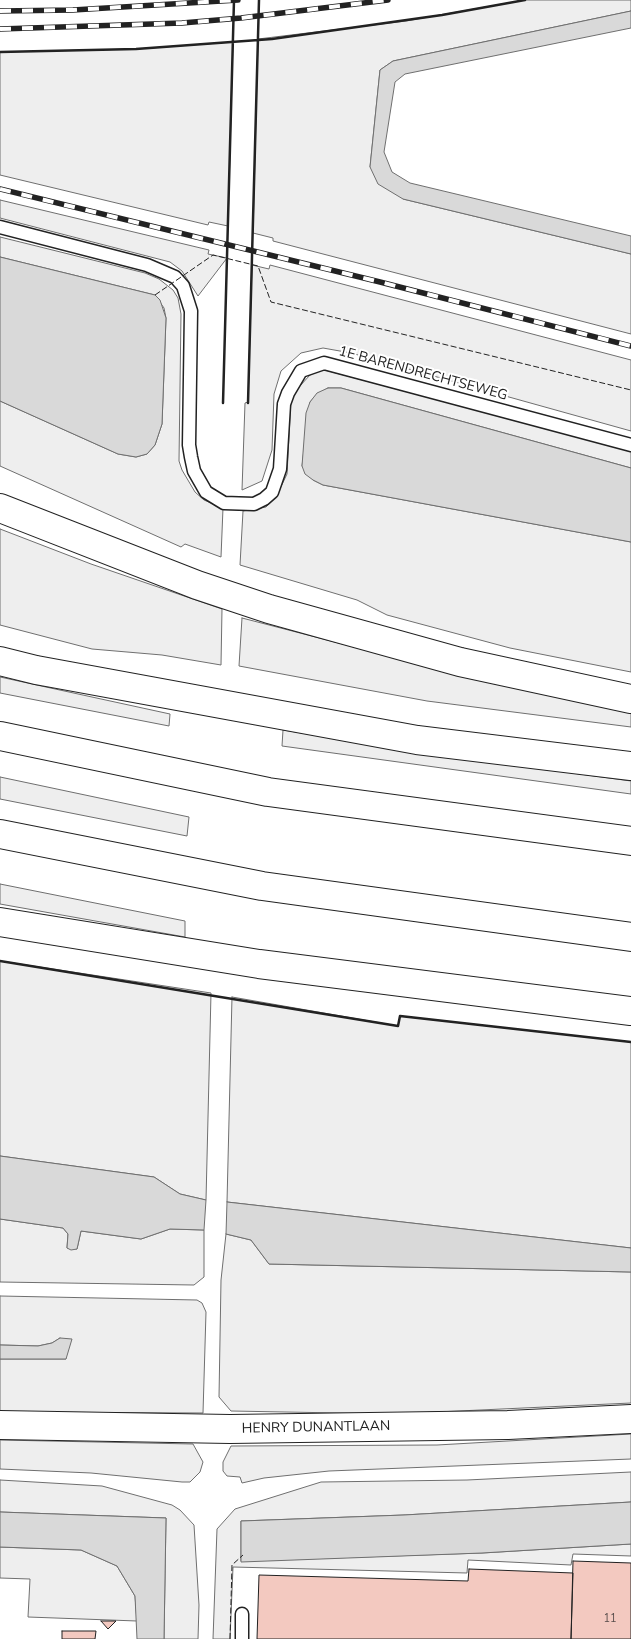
<!DOCTYPE html>
<html>
<head>
<meta charset="utf-8">
<style>
	body { margin:0 }
	canvas { display:block; background:#fff }
</style>
</head>
<body>
<canvas width="631" height="1639"></canvas>
<script>
const g = document.querySelector('canvas').getContext('2d');
g.lineJoin = 'round';
function paint(path, color) {
  g.fillStyle = color;
  g.fill(path, 'evenodd');
}
function toPath(rows) {
  const path = new Path2D();
  for (const r of rows) {
    path.moveTo(r[0], r[1]);
    for (let i = 2; i < r.length; i += 2) path.lineTo(r[i], r[i + 1]);
  }
  return path;
}
function stroke(path, color, width, dash) {
  g.strokeStyle = color;
  g.lineWidth = width;
  g.lineCap = dash ? 'butt' : 'round';
  g.setLineDash(dash || []);
  g.stroke(path);
}
function write(font, color, halo, rows, align = 'center') {
  g.font = font + ' "Nunito Sans",sans-serif';
  g.lineWidth = 4;
  g.setLineDash([]);
  g.textBaseline = 'middle';
  g.strokeStyle = halo;
  g.fillStyle = color;
  for (const [text, x, y, turn = 0] of rows) {
    g.save();
    g.translate(x, y);
    g.rotate((+turn || 0) * Math.PI / 180);
    g.textAlign = isNaN(turn) ? turn : align;
    if (halo) g.strokeText(text, 0, 0);
    g.fillText(text, 0, 0);
    g.restore();
  }
}
const green = toPath([
	[525,0,631,0,631,11,393,61,380,70,370,167,403,199,631,254,631,334,273,241,273,238,253,233,258,39,406,21,525,0],
	[233,42,228,226,209,222,208,225,0,175,0,52,136,49,233,42],
	[0,200,209,250,208,254,227,258,198,296,182,271,170,262,0,218,0,200],
	[0,237,145,273,159,279,173,290,178,298,181,314,179,461,182,470,195,492,204,500,223,508,221,557,185,544,181,547,0,466,0,401,118,454,136,457,147,454,155,445,162,424,166,318,164,308,155,295,0,257,0,237],
	[252,265,269,269,270,265,631,360,631,431,351,353,323,348,301,353,281,371,274,394,272,450,262,481,242,490,245,403,248,402,252,265],
	[321,369,631,451,631,468,341,388,328,388,317,394,310,402,302,466,313,480,323,485,631,542,631,672,510,648,387,615,357,600,240,565,243,511,266,507,276,497,287,474,291,399,299,387,310,375,321,369],
	[0,529,91,564,222,609,221,665,162,655,92,649,0,625,0,529],
	[242,618,497,684,631,709,631,727,427,701,239,666,242,618],
	[0,677,170,714,169,726,0,693,0,677],
	[283,730,434,754,631,781,631,794,282,746,283,730],
	[0,777,189,817,187,836,0,799,0,777],
	[0,884,185,921,185,937,0,904,0,884],
	[0,961,211,993,206,1200,180,1194,154,1177,0,1156,0,961],
	[232,997,398,1026,400,1016,631,1042,631,1248,227,1202,232,997],
	[0,1219,63,1228,68,1234,67,1248,77,1249,81,1231,141,1239,170,1229,204,1230,204,1277,194,1285,0,1282,0,1219],
	[226,1234,251,1240,269,1264,631,1272,631,1403,394,1414,231,1411,219,1397,221,1280,226,1234],
	[0,1296,197,1300,202,1303,206,1312,203,1413,0,1412,0,1359,66,1359,60,1338,52,1343,38,1346,0,1345,0,1296],
	[631,1434,631,1459,329,1471,264,1478,242,1483,240,1477,227,1476,223,1471,223,1462,231,1446,437,1445,631,1434],
	[0,1440,193,1444,203,1462,200,1472,190,1482,182,1482,91,1473,0,1469,0,1440],
	[631,1472,631,1502,404,1515,241,1521,241,1561,482,1553,631,1544,631,1556,573,1554,571,1565,468,1560,467,1573,233,1567,230,1639,213,1639,217,1529,235,1509,321,1482,467,1480,631,1472],
	[0,1480,102,1486,172,1505,180,1510,194,1525,199,1605,198,1639,164,1639,166,1518,0,1512,0,1480],
	[0,1547,81,1550,117,1566,135,1596,137,1621,28,1617,30,1579,0,1578,0,1547]
]);
paint(green, '#eee');
stroke(green, '#6f6f6f', 1);
const water = toPath([
	[631,11,631,28,405,74,395,82,384,152,392,172,410,183,631,236,631,254,403,199,378,184,370,167,380,70,393,61,631,11],
	[0,257,155,295,160,300,166,318,162,424,155,445,147,454,136,457,118,454,0,401,0,257],
	[328,388,341,388,631,468,631,542,323,485,313,480,305,474,302,466,306,413,310,402,317,393,328,388],
	[0,1156,154,1177,180,1194,206,1200,204,1230,170,1229,141,1239,81,1231,77,1249,71,1250,67,1248,68,1234,63,1228,0,1219,0,1156],
	[227,1202,631,1248,631,1272,269,1264,251,1240,226,1234,227,1202],
	[60,1338,72,1339,66,1359,0,1359,0,1345,38,1346,52,1343,60,1338],
	[631,1502,631,1544,482,1553,241,1562,241,1521,404,1515,631,1502],
	[0,1512,166,1518,164,1639,137,1639,135,1596,117,1566,81,1550,0,1547,0,1512]
]);
paint(water, '#d9d9d9');
stroke(water, '#6f6f6f', 1);
const building = toPath([
	[573,1561,631,1563,631,1639,571,1639,573,1561],
	[469,1569,573,1573,571,1639,257,1639,259,1575,468,1581,469,1569],
	[101,1621,116,1621,108,1629,101,1621],
	[62,1631,96,1631,95,1639,62,1639,62,1631]
]);
paint(building, '#f3c9c0');
stroke(building, '#222', 1);
const lane = toPath([
	[0,227,147,265,175,277,183,286,191,311,189,445,191,457,194,471,206,492,224,503,254,504,264,499,272,492,280,469,284,404,288,393,301,371,324,363,631,445],
	[242,1639,242,1614]
]);
const secondary = toPath([
	[0,1425,230,1429,508,1425,631,1419]
]);
const highway = toPath([
	[0,508,197,585,269,609,460,662,631,699],
	[0,661,36,670,417,740,631,766],
	[0,736,268,792,631,841],
	[0,834,262,886,631,937],
	[0,922,259,964,631,1011]
]);
stroke(lane, '#222', 15);
stroke(secondary, '#222', 30);
stroke(highway, '#222', 30);
stroke(lane, '#fff', 12);
stroke(secondary, '#fff', 28);
stroke(highway, '#fff', 28);
const rail = toPath([
	[0,11,73,10,238,0],
	[0,29,182,23,241,18,388,0],
	[0,189,380,282,631,346]
]);
stroke(rail, '#222', 5.5);
stroke(rail, '#fff', 4, [11]);
stroke(toPath([
	[155,295,213,255,258,266,271,302,631,390],
	[230,1639,232,1565,243,1555]
]), '#222', 1, [6, 2.5]);
stroke(toPath([
	[0,52,136,49,272,39,442,15,525,0],
	[223,403,234,0],
	[248,403,259,0],
	[0,961,398,1026,400,1016,631,1042]
]), '#222', 2.5);
write('11px', '#564c4a', null, [
	["11",610,1619]
]);
write('14px', '#222', '#fff', [
	["1E BARENDRECHTSEWEG",423,374,15],
	["HENRY DUNANTLAAN",316,1428,-1]
]);
</script>
</body>
</html>
